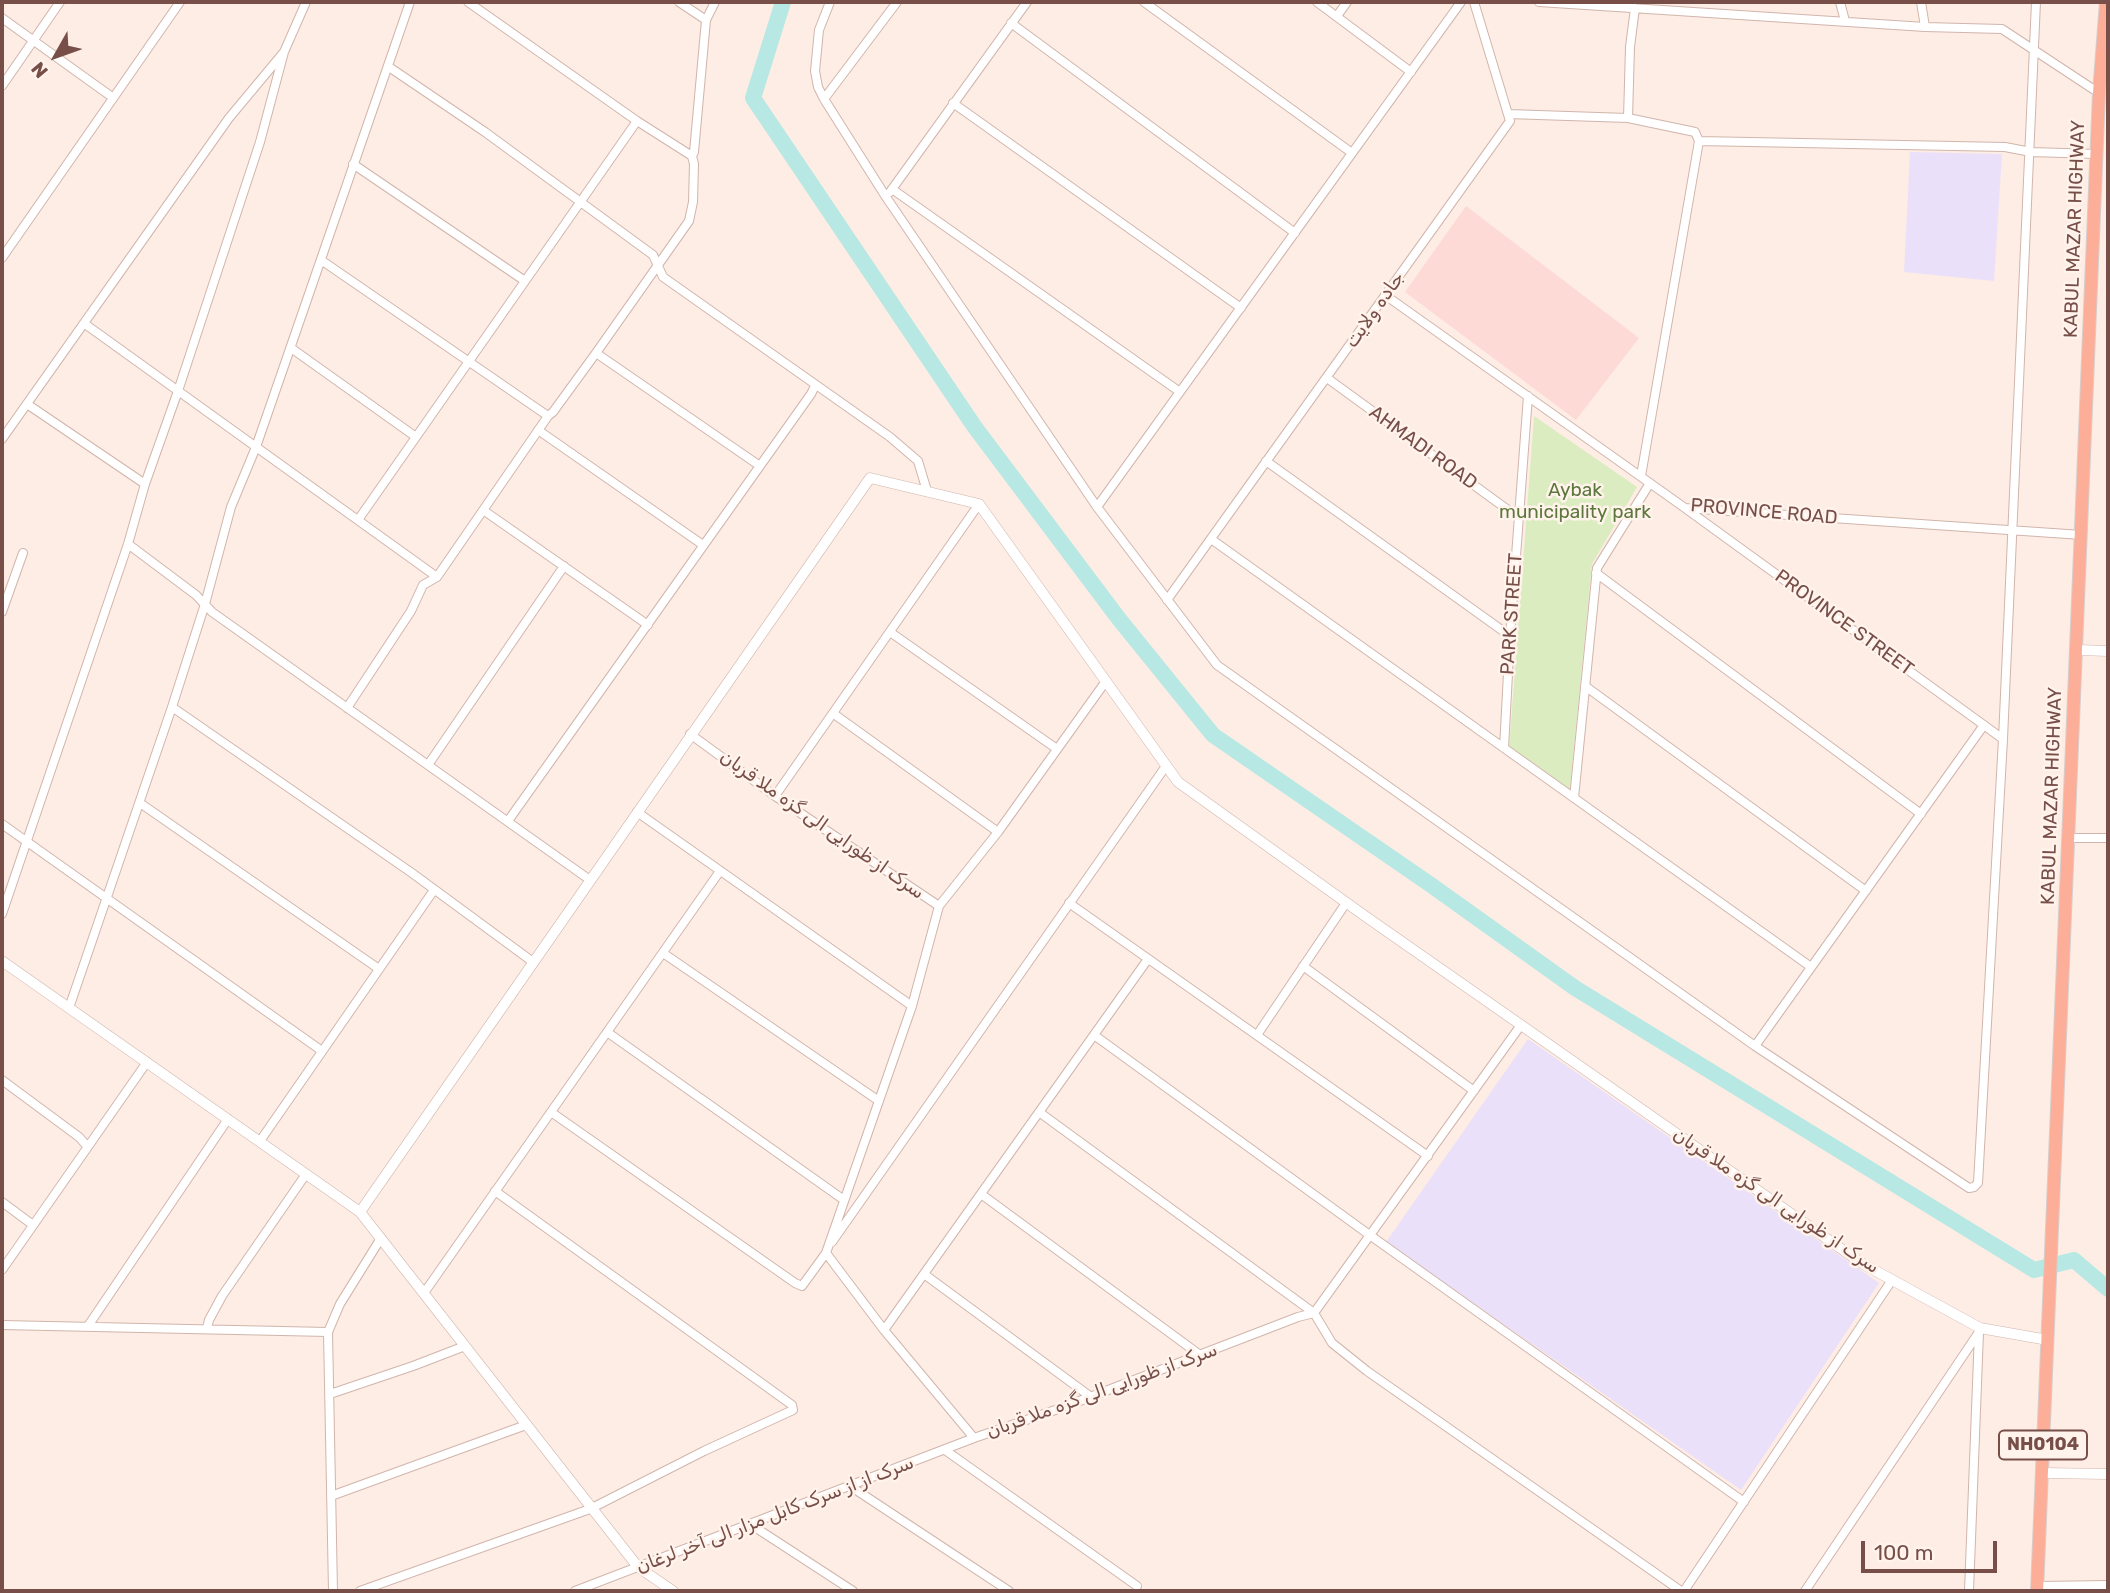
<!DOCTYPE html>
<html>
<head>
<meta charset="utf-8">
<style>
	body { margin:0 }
	#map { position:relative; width:2110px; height:1593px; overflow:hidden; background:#fdede4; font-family:Rubik,sans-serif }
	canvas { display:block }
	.frame { position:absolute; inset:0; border:4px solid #774e48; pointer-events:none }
	.north { position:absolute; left:21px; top:21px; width:70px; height:70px; -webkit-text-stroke:5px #fff3eb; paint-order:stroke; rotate:230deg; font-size:19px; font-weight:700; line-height:28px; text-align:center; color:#774e48 }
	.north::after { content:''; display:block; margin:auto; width:24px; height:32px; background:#774e48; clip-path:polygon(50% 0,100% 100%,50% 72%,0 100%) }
	.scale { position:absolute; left:1861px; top:1541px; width:136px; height:32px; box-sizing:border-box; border:4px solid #774e48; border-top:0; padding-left:9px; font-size:21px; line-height:24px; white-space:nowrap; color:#774e48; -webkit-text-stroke:5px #fff3eb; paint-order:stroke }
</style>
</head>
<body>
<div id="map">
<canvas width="2110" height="1593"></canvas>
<div class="frame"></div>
<div class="north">N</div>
<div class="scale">100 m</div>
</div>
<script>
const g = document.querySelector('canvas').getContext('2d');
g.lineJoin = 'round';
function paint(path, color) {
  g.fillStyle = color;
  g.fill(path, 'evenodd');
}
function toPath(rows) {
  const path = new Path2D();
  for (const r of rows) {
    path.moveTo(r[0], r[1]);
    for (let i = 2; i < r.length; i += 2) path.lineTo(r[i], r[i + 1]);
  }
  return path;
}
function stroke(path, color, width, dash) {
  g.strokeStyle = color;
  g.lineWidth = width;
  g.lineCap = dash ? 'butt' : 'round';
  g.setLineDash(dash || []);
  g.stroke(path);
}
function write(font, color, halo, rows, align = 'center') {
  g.font = font + ' Rubik,"Noto Sans Arabic",sans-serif';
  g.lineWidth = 5;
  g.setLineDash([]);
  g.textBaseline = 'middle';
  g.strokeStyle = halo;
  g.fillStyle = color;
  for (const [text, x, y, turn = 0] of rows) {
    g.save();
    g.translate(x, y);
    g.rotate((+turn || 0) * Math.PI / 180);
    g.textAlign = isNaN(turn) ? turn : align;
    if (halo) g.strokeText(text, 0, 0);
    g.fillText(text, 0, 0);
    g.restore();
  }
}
paint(toPath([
	[1466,206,1639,338,1576,420,1405,292]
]), '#fedad7');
paint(toPath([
	[1910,152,2002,154,1994,281,1904,272],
	[1528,1039,1879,1283,1741,1490,1386,1242]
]), '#ebe0fa');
paint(toPath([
	[1534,416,1637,487,1592,564,1570,789,1509,749]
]), '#dcecc1');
stroke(toPath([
	[783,2,753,98,974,426,1119,619,1213,735,1431,885,1575,988,2034,1270,2074,1260,2108,1289]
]), '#b7e8e4', 16);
const minor = toPath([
	[679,2,706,20],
	[897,2,824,99,886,197,1097,507,1217,665,1755,1046,1969,1188,1974,1187,1978,1183,2003,739,2036,2],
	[1144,2,1352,153],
	[1317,2,1411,72],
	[1539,2,1925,27,2002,29,2099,93],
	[1840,2,1845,21],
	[1921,2,1925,27],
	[1337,16,1347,2],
	[2,18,112,97],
	[1011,23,1295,233],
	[389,67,485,132,653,255,663,277,890,437,918,461,927,491],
	[2,86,60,2],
	[824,99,818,87,815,71,819,30,830,2],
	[953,103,1241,308],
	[1508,114,1628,118,1695,132,1699,141],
	[1628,118,1630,47,1635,8],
	[692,156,694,152,706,20,715,2],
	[353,164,525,281],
	[892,189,1180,392],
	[890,192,1027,2],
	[2,258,180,2],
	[321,260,548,416],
	[1385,295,1685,508,2082,535],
	[85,324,437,577],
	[291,348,416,437],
	[596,353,760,466],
	[1327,378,1519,518],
	[27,404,145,484],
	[538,430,703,545],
	[2,439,229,118,284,52,306,2],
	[1266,461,1510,636],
	[1641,476,1699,141,2005,147,2031,152,2097,154],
	[1097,507,1461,2],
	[1685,508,2003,739],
	[483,510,648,625],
	[358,520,637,121],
	[1211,539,1811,967],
	[128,544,196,595,212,612,590,880],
	[1596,573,1921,814],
	[1167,600,1510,121,1474,2],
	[2,612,23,553],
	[890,632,1057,749],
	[1585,686,1866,891],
	[172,707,412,873,533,962],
	[347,708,411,611,423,585,437,577,548,416,553,412,596,353,689,221,693,202,694,164,692,156,637,121,468,2],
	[834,714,998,832],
	[690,734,775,796,939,906,912,1006,826,1253,884,1330,974,1438],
	[1504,748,1510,636,1528,396],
	[428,765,564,566],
	[775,796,979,504],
	[1574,798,1597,568,1650,483],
	[140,803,379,969],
	[637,812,912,1006],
	[508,821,811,394,815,386],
	[2,824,322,1051],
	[2069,838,2108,838],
	[1069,903,1428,1156],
	[939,906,998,832,1106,681],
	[2,914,128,544,145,484,178,391,260,142,284,52],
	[663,953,879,1101],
	[1303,966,1474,1091],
	[69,1008,172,707,205,604,231,507,256,447,410,2],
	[607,1032,844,1200],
	[1094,1035,1371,1236,1744,1502],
	[1257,1035,1346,903],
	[1755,1046,1984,725],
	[2,1080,79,1137,87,1146],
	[551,1112,795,1283,802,1286,826,1253],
	[1039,1112,1314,1313,1332,1343,1367,1371,1681,1591],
	[260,1141,434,890],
	[981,1194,1200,1355],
	[2,1202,33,1225],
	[832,1242,1166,766],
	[2,1270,147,1062],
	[924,1274,1091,1397],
	[424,1293,720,871],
	[2,1325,328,1332],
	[88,1326,228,1119],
	[207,1328,209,1320,222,1296,306,1174],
	[884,1330,1148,959],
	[330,1394,413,1366,465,1346],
	[945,1450,1137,1586],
	[850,1486,1009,1591],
	[331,1496,526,1425],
	[750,1524,853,1591],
	[2038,1586,2108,1585],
	[333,1591,328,1332,340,1304,381,1238],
	[360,1591,590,1509,704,1451,793,1410,792,1405,495,1191],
	[575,1591,974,1438,1064,1407,1298,1317,1314,1313,1521,1025],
	[1684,1591,1892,1280],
	[1805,1591,1979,1332],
	[1969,1591,1979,1332]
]);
const tertiary = toPath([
	[2078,650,2108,651],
	[2,961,360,1212,638,1567,673,1591],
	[360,1212,870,478,979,504,1178,782,1365,916,1863,1264,1980,1328,2048,1340],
	[2042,1473,2108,1474]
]);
const trunk = toPath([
	[2037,1591,2099,93,2106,2]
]);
stroke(minor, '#d1b5ac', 10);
stroke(tertiary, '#d1b5ac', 11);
stroke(trunk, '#d9cdcc', 14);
stroke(minor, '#fff', 8);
stroke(tertiary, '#fff', 10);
stroke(trunk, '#fcae98', 12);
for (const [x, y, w] of [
	[2043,1445,88]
]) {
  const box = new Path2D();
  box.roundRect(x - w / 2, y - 14.5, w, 29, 5);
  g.fillStyle = '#fff3eb';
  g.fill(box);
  stroke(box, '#774e48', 2);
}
write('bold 18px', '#774e48', null, [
	["NH0104",2043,1445]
]);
write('19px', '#774e48', '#fff3eb', [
	["KABUL MAZAR HIGHWAY",2075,229,-88],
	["جاده ولایت",1375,310,-55],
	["AHMADI ROAD",1423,448,36],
	["PROVINCE ROAD",1764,512,5],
	["PARK STREET",1512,614,-86],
	["PROVINCE STREET",1844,623,36],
	["KABUL MAZAR HIGHWAY",2052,796,-88],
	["سرک از ظورایی الی گزه ملا قربان",822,825,35],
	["سرک از ظورایی الی گزه ملا قربان",1776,1201,34],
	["سرک از ظورایی الی گزه ملا قربان",1102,1391,-20],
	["سرک از از سرک کابل مزار الی آخر لرغان",775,1515,-21]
]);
write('19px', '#5c773d', '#fff3eb', [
	["Aybak",1575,491],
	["municipality park",1575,513]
]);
</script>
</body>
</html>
